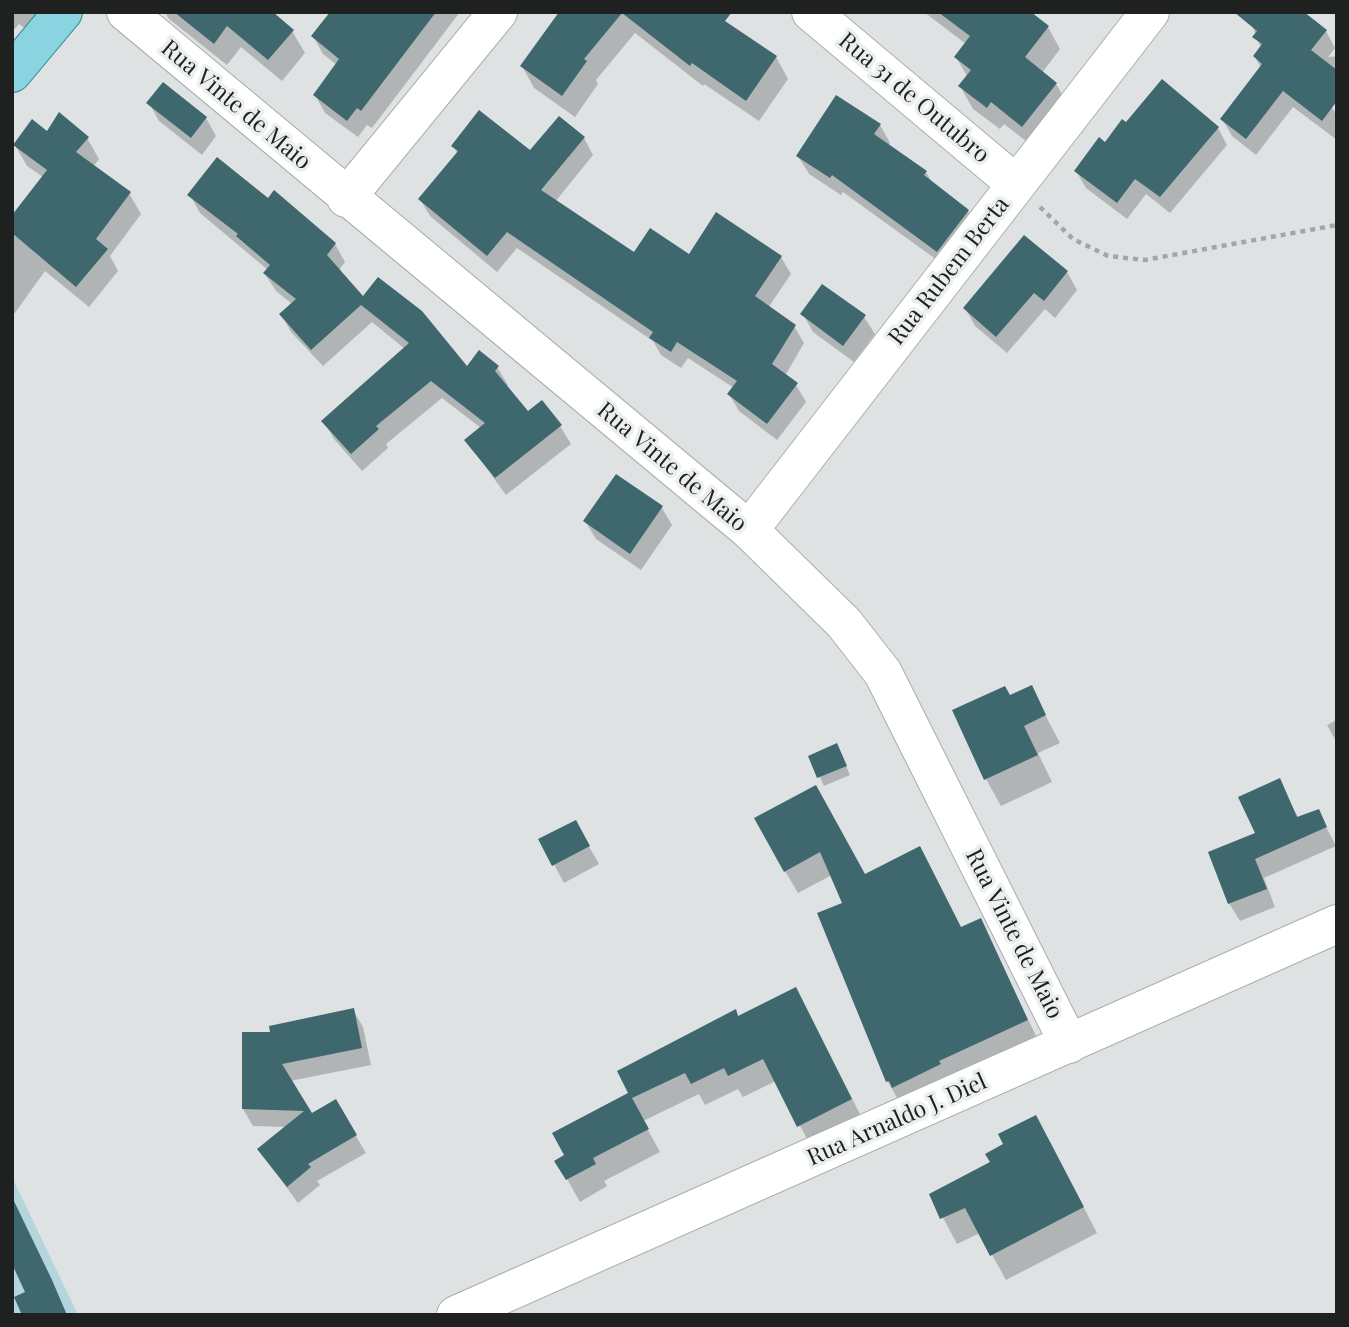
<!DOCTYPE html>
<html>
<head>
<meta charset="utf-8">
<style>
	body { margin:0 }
	#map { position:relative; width:1349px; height:1327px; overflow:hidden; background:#dee2e3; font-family:"Playfair Display",serif }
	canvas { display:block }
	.frame { position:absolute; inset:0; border:14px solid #1f2020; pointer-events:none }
</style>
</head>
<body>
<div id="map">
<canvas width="1349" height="1327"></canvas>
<div class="frame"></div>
</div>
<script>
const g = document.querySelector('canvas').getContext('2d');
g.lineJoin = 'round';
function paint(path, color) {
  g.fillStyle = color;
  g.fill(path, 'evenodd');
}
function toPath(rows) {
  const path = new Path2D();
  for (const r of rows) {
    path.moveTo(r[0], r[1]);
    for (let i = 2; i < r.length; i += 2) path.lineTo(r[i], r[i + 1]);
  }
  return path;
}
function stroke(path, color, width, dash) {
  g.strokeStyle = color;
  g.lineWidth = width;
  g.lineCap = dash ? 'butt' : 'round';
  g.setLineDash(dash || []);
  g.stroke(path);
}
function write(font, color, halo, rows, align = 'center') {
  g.font = font + ' "Playfair Display",serif';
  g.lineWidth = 7;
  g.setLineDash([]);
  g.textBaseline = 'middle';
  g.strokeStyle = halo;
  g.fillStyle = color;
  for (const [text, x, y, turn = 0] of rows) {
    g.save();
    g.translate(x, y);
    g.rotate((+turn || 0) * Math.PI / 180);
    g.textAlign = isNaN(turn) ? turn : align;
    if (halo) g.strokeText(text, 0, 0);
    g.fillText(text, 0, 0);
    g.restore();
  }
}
paint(toPath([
	[12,1177,78,1315,12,1315]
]), '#b3d5db');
paint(toPath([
	[12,12,47,12,31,33,19,24,12,32],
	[165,12,270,12,292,31,305,53,282,81,241,47,227,65,169,19],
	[374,12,460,12,372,128,367,125,358,137,325,113,315,95,337,65,323,54,313,36],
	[565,12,715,12,728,26,776,57,788,79,759,121,704,84,703,86,635,33,596,80,598,84,575,117,534,88,522,66],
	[924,12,1028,12,1048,27,1060,49,1042,73,1056,84,1069,106,1035,148,1004,124,1000,129,973,109,960,86,967,76,956,57,966,44],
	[1252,25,1326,31,1335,48,1328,57,1337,56,1337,79,1317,90,1337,114,1337,140,1293,107,1256,155,1232,136,1222,119,1261,68,1255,57,1261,49],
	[149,103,206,118,216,136,202,155,159,121],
	[1126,124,1218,128,1227,145,1170,213,1146,194,1127,219,1086,188,1076,171],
	[880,125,890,143,888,146,926,172,933,184,968,211,978,229,948,268,843,192,841,195,809,174,798,156],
	[48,133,87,138,99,159,93,167,129,193,141,214,110,256,118,271,89,307,45,271,12,317,12,218,43,177,27,166,15,145],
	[584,138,593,155,555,202,634,255,781,257,791,274,768,308,794,326,804,343,785,376,796,385,806,402,777,440,739,411,729,394,734,388,688,358,681,368,661,355,653,341,517,248,497,272,430,216,420,199,458,154,453,146,531,152],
	[190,195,268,200,335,244,345,262,338,271,363,298,467,368,497,367,508,385,506,387,528,414,560,426,571,444,506,495,466,440,481,428,442,398,386,444,388,448,362,471,334,439,324,421,405,349,372,322,323,366,291,332,281,314,292,304,276,291,265,274,268,270,200,213],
	[1067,272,1077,290,1055,318,1045,309,1007,353,975,326,965,308],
	[803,314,864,317,875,334,854,362,813,332],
	[662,508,672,525,641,570,596,539,585,521],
	[1031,688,1060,743,1038,753,1052,782,1001,806,986,779,1010,697],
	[1337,720,1337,743,1327,725],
	[841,754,850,775,824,786,810,756],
	[1279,781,1299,819,1318,811,1336,846,1264,878,1275,907,1240,921,1229,903],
	[815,787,865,876,962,929,980,920,1039,1042,900,1103,888,1082,819,914,844,904,832,875,798,893,785,871],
	[575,822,599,864,564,883,541,840],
	[353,1010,363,1027,371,1065,290,1081,312,1115,335,1101,366,1153,317,1181,320,1185,298,1203,259,1150,287,1127,253,1126,243,1109,272,1034],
	[735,1011,739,1017,808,1012,864,1122,812,1148,776,1081,743,1097,738,1089,705,1105,699,1094,643,1121,660,1152,604,1181,607,1186,580,1202,557,1161,567,1155,630,1094],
	[1050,1142,1097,1233,1006,1280,980,1233,957,1244,931,1195]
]), '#0003');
paint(toPath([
	[174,12,273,12,294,30,268,60,227,26,214,44],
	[330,12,436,12,361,111,357,108,347,121,313,95,339,59,311,36],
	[559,12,732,12,725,21,777,56,746,101,692,63,690,66,622,13,584,59,587,61,562,96,520,66],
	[938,12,1031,12,1049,26,1025,57,1057,83,1022,127,991,102,987,108,958,86,971,70,954,57,970,36],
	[1234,12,1304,12,1327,30,1311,50,1337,70,1337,101,1322,121,1283,91,1246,139,1220,119,1262,64,1253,56,1262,44,1252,37,1257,31],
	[1162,79,1219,127,1160,197,1135,179,1117,203,1074,171,1099,137,1105,142,1122,119,1126,122],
	[163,82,207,117,191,138,146,103],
	[836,95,881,124,874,134,927,171,924,175,969,210,937,252,832,175,830,178,796,156],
	[479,110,530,150,559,116,585,137,541,190,634,252,650,228,689,254,716,212,782,256,755,296,796,325,772,364,798,383,767,424,727,394,737,381,677,342,671,352,649,338,653,332,507,232,487,256,418,199,458,151,451,146],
	[59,112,89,137,76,152,131,192,96,239,108,249,76,287,12,233,12,215,47,170,13,145,32,119,47,131],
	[217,157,268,198,274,190,336,243,327,255,363,296,378,277,422,311,467,366,479,350,499,366,495,371,528,411,542,400,562,425,495,478,464,440,485,423,431,381,376,426,379,429,351,454,321,421,409,343,361,305,311,350,279,314,296,299,263,273,270,265,236,236,238,234,187,195],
	[1024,235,1068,271,1044,301,1034,293,996,337,963,308],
	[822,284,866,315,843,346,800,314],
	[616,474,663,506,630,554,583,521],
	[1032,685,1046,715,1024,726,1038,755,984,780,952,710,1005,686,1010,695],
	[837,743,847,766,817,778,808,756],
	[1280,778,1297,817,1319,809,1327,827,1255,859,1267,889,1228,904,1208,852,1255,833,1238,797],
	[816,785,865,874,920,846,961,927,981,918,1028,1020,939,1061,941,1064,892,1088,889,1081,886,1082,817,913,842,903,820,852,784,872,754,818],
	[576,820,590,846,552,866,538,839],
	[796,987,852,1099,797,1127,763,1059,728,1076,724,1068,691,1084,685,1073,632,1098,649,1129,593,1158,596,1164,566,1180,554,1161,564,1155,552,1133,628,1093,617,1071,736,1009,738,1016],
	[354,1008,362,1048,282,1064,312,1113,336,1099,357,1135,308,1164,311,1167,287,1187,257,1149,304,1111,242,1109,242,1032,270,1032,269,1026],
	[1036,1115,1084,1207,990,1256,965,1208,940,1219,929,1194,990,1162,985,1154,1003,1144,998,1134],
	[12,1197,52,1280,67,1315,22,1315,14,1297,25,1292,12,1264]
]), '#3e676e');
const minor = toPath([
	[126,12,749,530,844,623,883,673,1069,1044],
	[811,12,1016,184],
	[346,198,498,12],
	[749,530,1150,12],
	[456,1315,1337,924]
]);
const major = toPath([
	[12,73,63,12]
]);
stroke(minor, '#aaaeaf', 40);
stroke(major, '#318390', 40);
stroke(toPath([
	[1040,207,1073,239,1108,256,1145,260,1337,225]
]), '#a3a6a6', 4.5, [5, 5]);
stroke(minor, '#fff', 38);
stroke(major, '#89d4e0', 38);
write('23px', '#1f2020', '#ebeff0', [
	["Rua 31 de Outubro",914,98,40],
	["Rua Vinte de Maio",236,105,40],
	["Rua Rubem Berta",949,271,-52],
	["Rua Vinte de Maio",672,467,40],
	["Rua Vinte de Maio",1014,934,63],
	["Rua Arnaldo J. Diel",897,1120,-24]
]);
</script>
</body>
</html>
